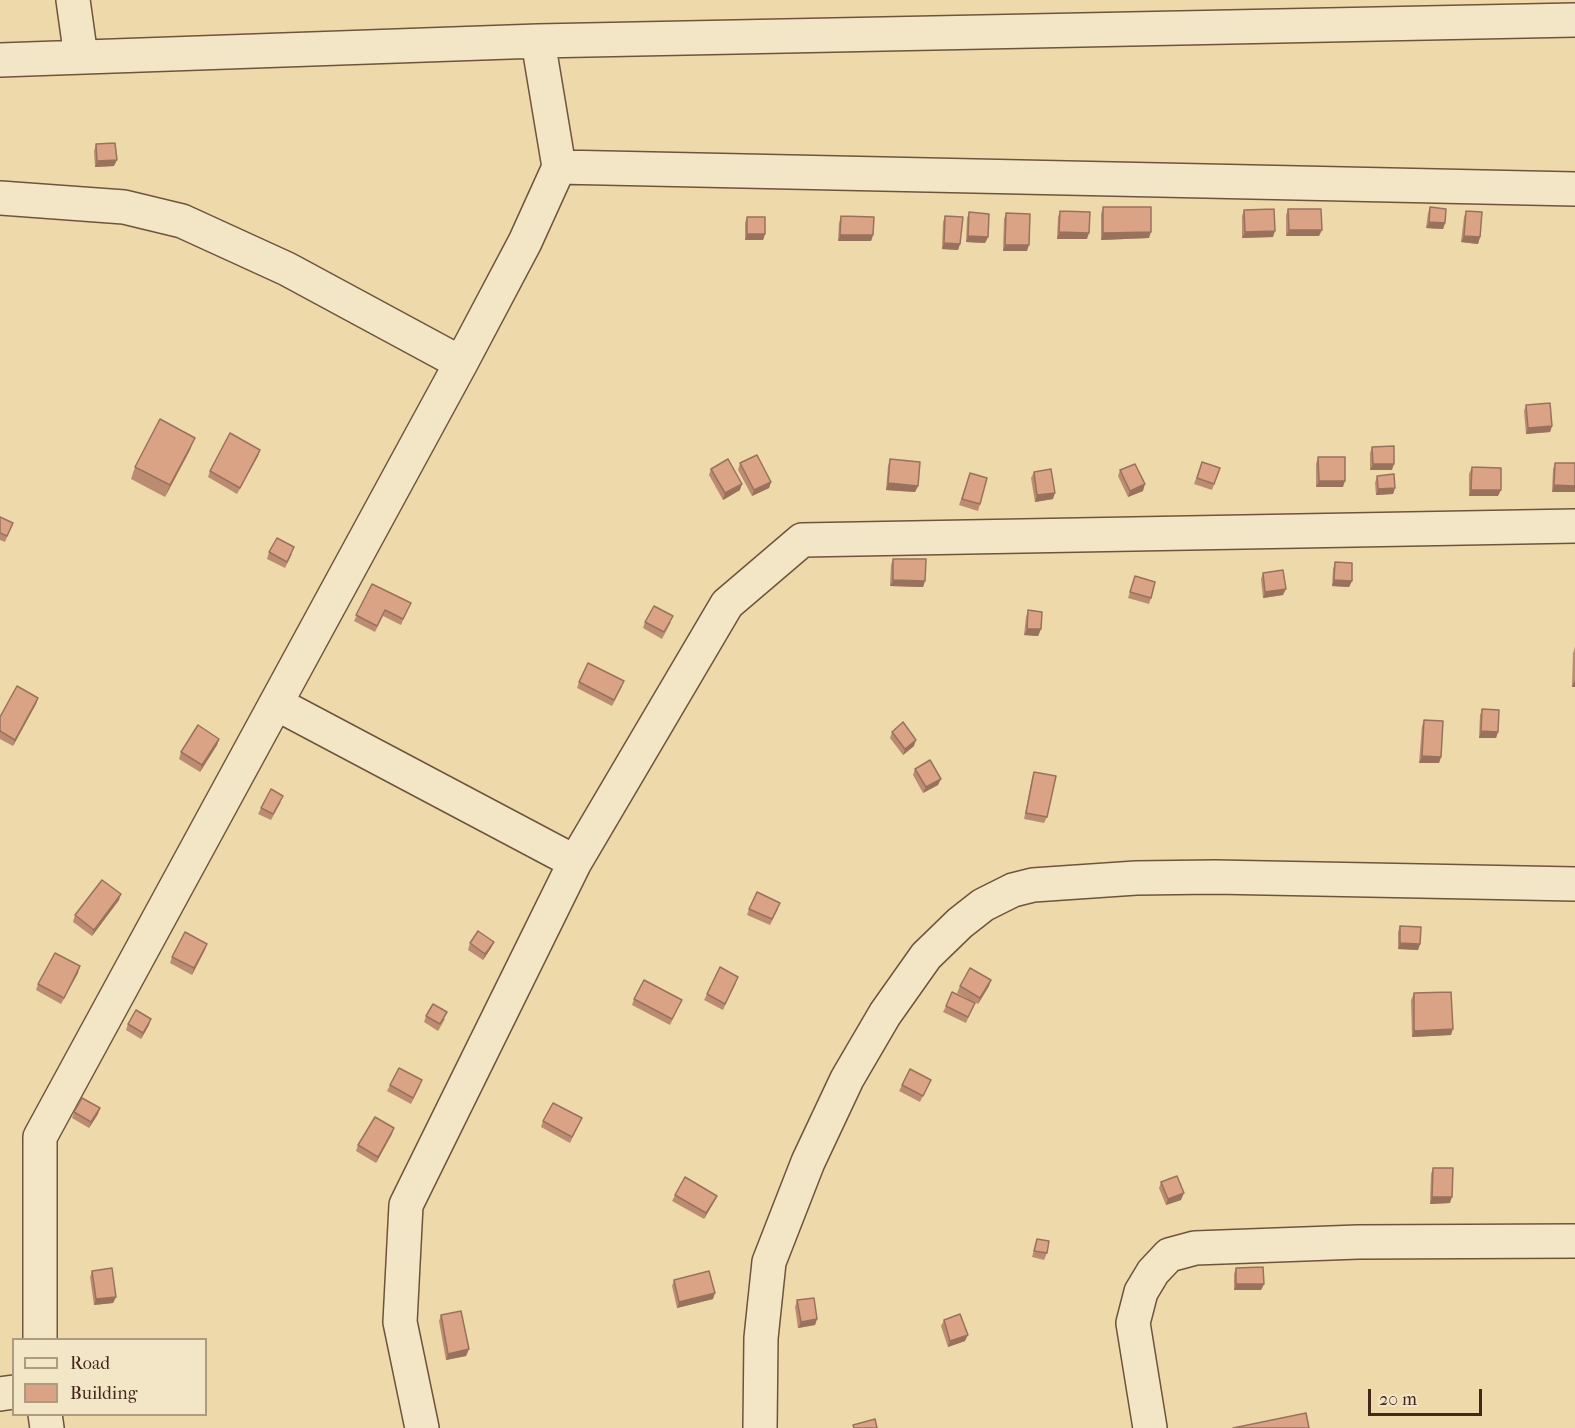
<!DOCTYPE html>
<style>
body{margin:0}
#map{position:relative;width:1575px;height:1428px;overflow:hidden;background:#edd9a9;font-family:"IM FELL French Canon",serif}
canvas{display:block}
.legend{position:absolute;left:12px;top:1338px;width:195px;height:78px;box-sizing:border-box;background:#f3e6c7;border:2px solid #ad9a81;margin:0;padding:8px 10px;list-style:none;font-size:18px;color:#442719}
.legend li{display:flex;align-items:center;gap:12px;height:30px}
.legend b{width:30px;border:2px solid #ad9a81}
.scale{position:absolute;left:1368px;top:1389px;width:114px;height:27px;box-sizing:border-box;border:3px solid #442719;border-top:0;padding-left:8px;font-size:18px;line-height:21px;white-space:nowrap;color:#442719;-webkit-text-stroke:4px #f3e6c7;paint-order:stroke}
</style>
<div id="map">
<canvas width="1575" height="1428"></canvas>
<ul class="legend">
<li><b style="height:8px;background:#f3e6c7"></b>Road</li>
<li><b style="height:16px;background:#daa385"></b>Building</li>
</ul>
<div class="scale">20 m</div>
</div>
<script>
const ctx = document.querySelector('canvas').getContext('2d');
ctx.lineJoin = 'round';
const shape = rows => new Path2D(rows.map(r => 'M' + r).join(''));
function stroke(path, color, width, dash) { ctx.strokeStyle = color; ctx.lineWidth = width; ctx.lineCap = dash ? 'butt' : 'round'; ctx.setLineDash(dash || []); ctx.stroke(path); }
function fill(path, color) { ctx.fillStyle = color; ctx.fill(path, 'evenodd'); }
const street = shape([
 [73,0,81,57],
 [0,60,538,41,1575,20],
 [559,167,1575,189],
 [0,198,124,207,182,221,287,269,461,363],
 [277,704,575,862],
 [40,1340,40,1137,461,363,525,242,559,167,538,41],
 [0,1394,14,1392],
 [45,1414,47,1428],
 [422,1428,400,1322,406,1205,575,862,727,604,802,540,1575,526],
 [760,1428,761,1338,769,1262,808,1162,847,1079,885,1014,926,956,960,923,983,905,1013,890,1033,885,1136,878,1215,877,1575,884],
 [1150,1428,1133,1323,1141,1292,1153,1272,1169,1255,1195,1248,1358,1242,1575,1241]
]);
const wall = shape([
 [96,144,114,166,95,167,94,151],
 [1103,207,1149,238,1101,240,1101,214],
 [1430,207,1445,223,1443,229,1426,228,1428,213],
 [1288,209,1319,236,1286,236,1286,215],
 [1244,210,1273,237,1242,238,1242,216],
 [1060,211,1087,239,1057,239,1058,217],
 [1466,211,1480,237,1478,244,1461,242,1464,217],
 [969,212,988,237,985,243,966,242,967,218],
 [1006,213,1027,251,1003,251,1004,219],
 [841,216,873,235,871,241,838,241,839,223],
 [945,216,960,244,958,250,942,249,943,222],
 [747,217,765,234,763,240,745,240,745,223],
 [1526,405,1552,426,1550,432,1526,434,1524,411],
 [1372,447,1392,470,1370,470,1370,453],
 [190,450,165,497,131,479,135,467],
 [260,450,258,456,237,494,208,477,210,471],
 [1318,457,1343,487,1316,487,1316,464],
 [890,459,918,486,915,492,886,490,888,466],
 [1202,462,1220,468,1212,490,1194,484],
 [740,463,771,482,769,488,752,496,738,470],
 [1555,463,1575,463,1552,492,1553,469],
 [1472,467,1498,496,1469,496,1469,474],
 [711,469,740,490,723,500,709,475],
 [1120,470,1143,491,1128,497,1118,476],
 [1034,472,1053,499,1035,502,1031,478],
 [970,473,980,504,978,511,959,505],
 [1377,476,1395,488,1393,494,1376,495,1375,483],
 [0,517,13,523,5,542,0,540],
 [269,552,292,554,285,568,267,559],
 [893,559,925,581,923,587,890,586,891,565],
 [1335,562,1352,581,1349,587,1332,586,1333,569],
 [1263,573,1283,595,1263,598,1261,579],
 [1135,576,1151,598,1149,604,1128,598],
 [372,584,408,609,401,625,383,616,375,632,354,621],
 [1028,610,1041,629,1038,636,1024,635,1026,617],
 [645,622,671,622,662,639,643,628],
 [1575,647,1575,687,1572,687,1573,653],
 [579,682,622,687,612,706,577,688],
 [38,698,36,704,13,746,0,739,0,717],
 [1482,709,1498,732,1496,738,1479,738,1480,715],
 [1424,720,1441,757,1439,763,1419,763,1422,726],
 [892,732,914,746,903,755,890,738],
 [219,739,217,745,200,772,179,759,181,752],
 [915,769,938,785,923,793,913,775],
 [1034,772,1047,817,1044,823,1024,819,1032,778],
 [281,802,271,820,258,814,261,808],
 [119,900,92,936,73,922,75,915],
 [749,909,778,909,770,925,747,915],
 [1400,926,1420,944,1418,950,1398,949,1398,932],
 [494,942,491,948,483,960,468,950,470,943],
 [207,944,192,975,170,963,172,957],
 [78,973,61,1004,36,990,38,984],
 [736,983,723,1010,704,1000,707,994],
 [960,986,989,986,978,1004,957,993],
 [1414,993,1451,1035,1412,1037,1411,1000],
 [634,999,682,1000,670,1025,632,1005],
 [975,1003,966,1023,943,1012,946,1006],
 [426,1016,445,1019,438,1031,424,1022],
 [128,1024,149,1025,141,1039,126,1030],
 [931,1080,920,1102,899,1091,902,1085],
 [390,1085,420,1086,411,1104,387,1091],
 [74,1112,98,1114,89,1128,72,1118],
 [582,1118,570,1143,541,1127,543,1121],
 [392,1134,376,1163,356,1151,358,1145],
 [1433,1168,1450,1203,1430,1204,1431,1174],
 [1161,1182,1181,1200,1166,1205,1159,1188],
 [675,1195,717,1196,714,1202,704,1219,672,1201],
 [1037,1239,1047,1253,1044,1260,1032,1257],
 [1236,1268,1264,1284,1261,1290,1234,1290,1234,1274],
 [92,1271,116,1297,113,1303,94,1305,90,1277],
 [674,1280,713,1299,677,1308,672,1286],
 [797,1300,817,1319,815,1325,798,1328,795,1307],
 [441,1315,469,1349,466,1356,446,1360,439,1321],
 [944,1320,965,1341,948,1347,941,1326]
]);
const shadedWall = shape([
 [117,160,114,166,95,167,97,161],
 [1429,222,1445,223,1443,229,1426,228],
 [1289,230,1322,230,1319,236,1286,236],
 [1275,231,1273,237,1242,238,1245,232],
 [1059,232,1089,233,1087,239,1057,239],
 [1151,232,1149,238,1101,240,1103,233],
 [747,234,765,234,763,240,745,240],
 [840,235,873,235,871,241,838,241],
 [968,236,988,237,985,243,966,242],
 [1464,236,1480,237,1478,244,1461,242],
 [944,243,960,244,958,250,942,249],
 [1005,245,1029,245,1027,251,1003,251],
 [1552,426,1550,432,1526,434,1528,428],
 [195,438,190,450,165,497,170,485],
 [260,450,258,456,237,494,240,488],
 [1373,464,1394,464,1392,470,1370,470],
 [1319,481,1345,481,1343,487,1316,487],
 [771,482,769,488,752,496,754,490],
 [888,483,918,486,915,492,886,490],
 [742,484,740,490,723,500,725,493],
 [1145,484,1143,491,1128,497,1130,491],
 [1554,485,1575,486,1575,492,1552,492],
 [1395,488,1393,494,1376,495,1378,489],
 [1471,490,1501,490,1498,496,1469,496],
 [1055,493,1053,499,1035,502,1037,495],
 [893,580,925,581,923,587,890,586],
 [1334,580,1352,581,1349,587,1332,586],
 [1286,589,1283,595,1263,598,1265,592],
 [1027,629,1041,629,1038,636,1024,635],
 [1574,681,1575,681,1575,687,1572,687],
 [38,698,36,704,13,746,15,740],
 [1481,731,1498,732,1496,738,1479,738],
 [219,739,217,745,200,772,202,765],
 [916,740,914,746,903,755,905,749],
 [1422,756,1441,757,1439,763,1419,763],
 [941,779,938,785,923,793,926,787],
 [121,894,119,900,92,936,94,930],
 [494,942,491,948,483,960,485,954],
 [1400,943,1420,944,1418,950,1398,949],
 [207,944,205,950,192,975,194,968],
 [80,966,78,973,61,1004],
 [991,980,989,986,978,1004,980,998],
 [151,1019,149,1025,141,1039,143,1033],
 [1453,1029,1451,1035,1412,1037,1414,1031],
 [100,1108,98,1114,89,1128,91,1122],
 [394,1128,392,1134,376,1163,378,1157],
 [1184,1193,1181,1200,1166,1205,1168,1199],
 [717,1196,714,1202,704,1219,706,1213],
 [1432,1197,1452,1197,1450,1203,1430,1204],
 [1236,1284,1264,1284,1261,1290,1234,1290],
 [715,1293,713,1299,677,1308,679,1302],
 [116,1297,113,1303,94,1305,96,1299],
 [817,1319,815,1325,798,1328,801,1322],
 [968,1335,965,1341,948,1347,950,1341],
 [469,1349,466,1356,446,1360,448,1354]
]);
const building = shape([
 [115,143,117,160,97,161,96,144,115,143],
 [1103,207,1151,207,1151,232,1103,233,1103,207],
 [1430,207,1446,209,1445,223,1429,222,1430,207],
 [1274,209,1275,231,1245,232,1244,210,1274,209],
 [1288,209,1321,209,1322,230,1289,230,1288,209],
 [1060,211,1090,212,1089,233,1059,232,1060,211],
 [1466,211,1482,212,1480,237,1464,236,1466,211],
 [969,212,989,214,988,237,968,236,969,212],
 [1006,213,1030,214,1029,245,1005,245,1006,213],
 [841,216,874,217,873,235,840,235,841,216],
 [945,216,963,217,960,244,944,243,945,216],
 [747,217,765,217,765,234,747,234,747,217],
 [1550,403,1552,426,1528,428,1526,405,1550,403],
 [160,419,195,438,170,485,135,467,160,419],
 [230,433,260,450,240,488,210,471,230,433],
 [1394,446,1394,464,1373,464,1372,447,1394,446],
 [757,455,771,482,754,490,740,463,757,455],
 [1318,457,1345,457,1345,481,1319,481,1318,457],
 [728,459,742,484,725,493,711,469,728,459],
 [890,459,920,462,918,486,888,483,890,459],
 [1202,462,1220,468,1214,484,1197,478,1202,462],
 [1555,463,1575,463,1575,486,1554,485,1555,463],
 [1135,464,1145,484,1130,491,1120,470,1135,464],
 [1472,467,1501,468,1501,490,1471,490,1472,467],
 [1051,469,1055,493,1037,495,1034,472,1051,469],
 [970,473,987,478,980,504,962,499,970,473],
 [1394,474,1395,488,1378,489,1377,476,1394,474],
 [0,517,13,523,7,536,0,533,0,517],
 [277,538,294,547,287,562,269,552,277,538],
 [893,559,926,559,925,581,893,580,893,559],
 [1335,562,1352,563,1352,581,1334,580,1335,562],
 [1283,570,1286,589,1265,592,1263,573,1283,570],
 [1135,576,1155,582,1151,598,1130,592,1135,576],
 [372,584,411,603,403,619,385,610,377,626,356,615,372,584],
 [654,606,673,616,664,632,645,622,654,606],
 [1028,610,1042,612,1041,629,1027,629,1028,610],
 [588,663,624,681,614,700,579,682,588,663],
 [17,686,38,698,15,740,0,731,0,717,17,686],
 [1482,709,1499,710,1498,732,1481,731,1482,709],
 [1424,720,1443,721,1441,757,1422,756,1424,720],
 [903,722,916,740,905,749,892,732,903,722],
 [198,725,219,739,202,765,181,752,198,725],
 [930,760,941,779,926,787,915,769,930,760],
 [1034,772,1056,776,1047,817,1026,813,1034,772],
 [271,789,283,796,273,814,261,808,271,789],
 [102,880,121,894,94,930,75,915,102,880],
 [757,892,780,903,772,919,749,909,757,892],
 [1400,926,1421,927,1420,944,1400,943,1400,926],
 [478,931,494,942,485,954,470,943,478,931],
 [185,932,207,944,194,968,172,957,185,932],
 [55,953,80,966,64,998,38,984,55,953],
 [720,967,738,977,725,1004,707,994,720,967],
 [970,968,991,980,980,998,960,986,970,968],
 [644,980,682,1000,672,1019,634,999,644,980],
 [952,992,975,1003,968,1017,946,1006,952,992],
 [1451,992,1453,1029,1414,1031,1414,993,1451,992],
 [433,1004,447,1012,440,1024,426,1016,433,1004],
 [136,1010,151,1019,143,1033,128,1024,136,1010],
 [399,1068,422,1080,413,1098,390,1085,399,1068],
 [910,1069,931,1080,923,1096,902,1085,910,1069],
 [82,1098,100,1108,91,1122,74,1112,82,1098],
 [553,1103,582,1118,572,1137,543,1121,553,1103],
 [375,1117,394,1128,378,1157,358,1145,375,1117],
 [1433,1168,1453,1168,1452,1197,1432,1197,1433,1168],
 [1177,1176,1184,1193,1168,1199,1161,1182,1177,1176],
 [685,1177,717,1196,706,1213,675,1195,685,1177],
 [1037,1239,1049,1241,1047,1253,1034,1251,1037,1239],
 [1263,1267,1264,1284,1236,1284,1236,1268,1263,1267],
 [112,1268,116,1297,96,1299,92,1271,112,1268],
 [709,1271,715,1293,679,1302,674,1280,709,1271],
 [814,1298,817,1319,801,1322,797,1300,814,1298],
 [461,1311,469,1349,448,1354,441,1315,461,1311],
 [960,1314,968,1335,950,1341,944,1320,960,1314],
 [1306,1413,1309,1428,1233,1428,1306,1413],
 [875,1419,877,1428,854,1428,853,1425,875,1419]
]);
stroke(street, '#6e543d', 36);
stroke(street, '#f3e6c7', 33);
fill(wall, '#bb8c72');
fill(shadedWall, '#99725d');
fill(building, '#daa385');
stroke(building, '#99725d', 1.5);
</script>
